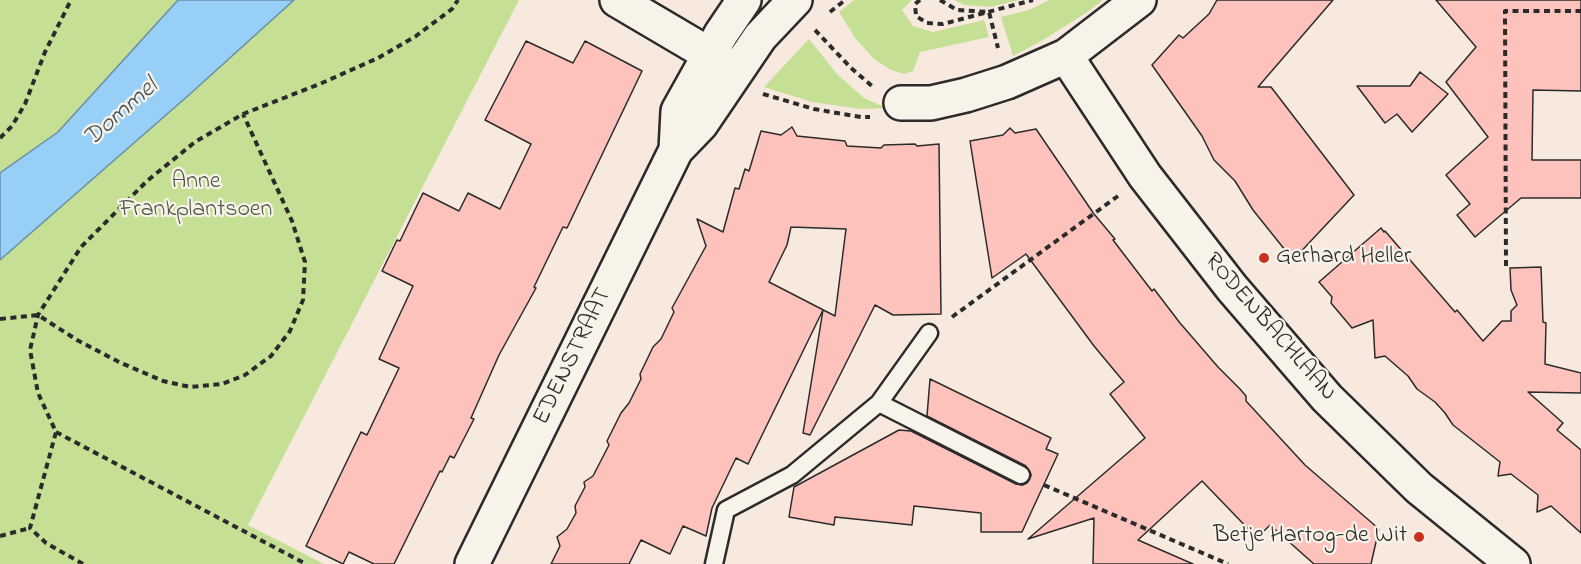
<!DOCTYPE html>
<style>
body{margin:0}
canvas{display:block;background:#f8e9df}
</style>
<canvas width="1581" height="564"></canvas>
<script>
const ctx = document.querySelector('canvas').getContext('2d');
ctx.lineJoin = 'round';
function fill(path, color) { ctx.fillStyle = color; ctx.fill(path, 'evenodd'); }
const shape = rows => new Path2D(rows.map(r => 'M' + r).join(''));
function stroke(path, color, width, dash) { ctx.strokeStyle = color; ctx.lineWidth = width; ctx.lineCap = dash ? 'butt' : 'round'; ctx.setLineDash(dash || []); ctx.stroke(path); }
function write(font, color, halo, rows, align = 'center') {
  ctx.font = font + ' "Indie Flower",sans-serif'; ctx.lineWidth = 4.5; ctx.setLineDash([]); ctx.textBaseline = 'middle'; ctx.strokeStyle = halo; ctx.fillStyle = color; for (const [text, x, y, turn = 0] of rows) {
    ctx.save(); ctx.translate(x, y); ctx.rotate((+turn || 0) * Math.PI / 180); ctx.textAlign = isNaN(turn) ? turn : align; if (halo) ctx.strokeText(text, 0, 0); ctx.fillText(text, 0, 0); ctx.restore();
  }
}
const green = shape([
 [0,0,519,0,248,525,324,564,0,564],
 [854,0,912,0,902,10,913,26,933,32,984,20,989,37,920,52,913,71,904,74,891,70,874,59,855,38,839,12],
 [954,0,1019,0,991,7,964,5],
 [1049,0,1103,0,1089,11,1043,40,1013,56,1001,17,1029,10],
 [809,39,837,74,864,98,886,108,861,109,812,102,764,87]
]);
const water = shape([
 [178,0,294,0,190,94,0,260,0,173,58,132,178,0]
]);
const building = shape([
 [1217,0,1333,0,1258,87,1271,87,1354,195,1293,260,1253,210,1235,181,1214,160,1202,136,1152,65,1179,35,1183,38,1209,14,1217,0],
 [1436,0,1581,0,1581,91,1533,90,1532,160,1581,160,1581,198,1521,198,1475,237,1457,215,1470,204,1446,175,1488,137,1446,82,1476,47,1436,0],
 [526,41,573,63,585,41,642,71,567,228,563,227,534,287,536,288,499,355,471,418,474,419,454,458,450,456,442,472,440,471,394,564,374,564,349,552,343,564,306,546,361,432,367,435,399,368,379,359,413,286,382,271,397,240,400,241,423,193,459,211,468,193,500,209,531,144,485,120,526,41],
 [1420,72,1448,94,1412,132,1397,114,1385,123,1357,86,1410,86,1420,72],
 [792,127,797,136,845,141,847,146,881,148,884,145,915,144,917,146,939,144,941,314,893,315,875,305,810,435,803,433,823,310,748,464,736,458,712,508,706,536,683,526,670,554,641,540,629,564,551,564,560,546,557,537,567,529,576,513,575,506,585,487,584,482,593,476,609,445,607,441,621,413,629,403,641,379,640,374,653,347,661,339,674,312,672,308,706,246,697,219,723,232,735,188,739,189,745,169,749,171,761,131,781,135,792,127],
 [791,227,846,229,835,316,769,282,787,245,791,227],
 [1010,128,1015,133,1036,129,1094,214,1115,239,1113,240,1152,291,1154,289,1180,323,1218,367,1240,389,1246,396,1246,401,1305,465,1379,529,1371,564,1314,564,1270,525,1257,538,1202,481,1138,540,1193,564,1093,564,1094,518,1028,539,1145,438,1110,394,1124,382,1094,346,1026,254,992,278,970,141,1003,135,1010,128],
 [1381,228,1384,232,1385,231,1455,312,1457,310,1483,341,1502,321,1511,321,1511,311,1517,305,1511,290,1510,268,1541,267,1543,322,1546,323,1545,364,1581,373,1581,393,1528,392,1563,423,1557,430,1581,450,1581,533,1551,506,1537,512,1538,495,1511,474,1498,476,1500,462,1453,425,1445,413,1435,402,1417,389,1408,376,1385,356,1375,358,1373,320,1352,328,1331,303,1332,297,1319,282,1381,228],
 [930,379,1051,438,1046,449,1058,454,1022,532,981,532,981,513,914,506,912,525,835,517,834,525,789,517,794,487,899,430,911,431,1016,484,1022,485,1027,483,1031,475,1026,466,927,416,930,379]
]);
const path = shape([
 [920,0,915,4,916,16,927,23,943,24,1033,0],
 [940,0,957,10,989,12,998,48],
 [830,12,845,0],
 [815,30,851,68,872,86],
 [763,94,814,109,861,117,870,117],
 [0,138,12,126,25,104,45,52,71,0],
 [1506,266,1505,11,1581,11],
 [952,317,1118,196],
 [0,319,38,315,77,340,119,362,163,381,190,387,222,384,245,375,271,356,290,331,303,300,305,262,292,221,243,114],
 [56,432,306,564],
 [1044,485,1228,564],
 [0,536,30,528],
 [83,564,46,543,30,528,56,432,38,393,30,350,38,315,81,247,147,181,195,142,243,114,322,83,378,58,416,36,452,9,458,0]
]);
const service = shape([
 [879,403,1021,475],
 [714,564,726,510,792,475,879,403,929,333]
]);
const minor = shape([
 [617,0,734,69],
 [1066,56,1145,176,1232,288,1327,398,1419,488,1513,564],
 [901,103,931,103,966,95,1007,82,1066,56,1139,0]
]);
const secondary = shape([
 [676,150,678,111,721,34,744,0],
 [472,564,676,150,701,124,760,37,795,0]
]);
const markers = [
 [1264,258,6,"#c8321e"],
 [1419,537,6,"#c8321e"]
];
const parkNames = [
 ["Anne",196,183],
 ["Frankplantsoen",196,211]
];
const poiNames = [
 ["Gerhard Heller",1276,258],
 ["Betje Hartog-de Wit",1407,537,"right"]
];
const streetNames = [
 ["RODENBACHLAAN",1269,328,49],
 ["EDENSTRAAT",574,357,-64]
];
const waterNames = [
 ["Dommel",122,114,-41]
];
fill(green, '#c5df95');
fill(water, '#97cff6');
stroke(water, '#6c8da5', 1.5);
fill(building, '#fec2bc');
stroke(building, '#2b2b2b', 1.5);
stroke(service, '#2b2b2b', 21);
stroke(minor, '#2b2b2b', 38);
stroke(secondary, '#2b2b2b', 38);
stroke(path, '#2b2b2b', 4, [6, 4.5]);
stroke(service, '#f7f3e8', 16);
stroke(minor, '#f7f3e8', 33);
stroke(secondary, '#f7f3e8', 33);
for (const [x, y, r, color] of markers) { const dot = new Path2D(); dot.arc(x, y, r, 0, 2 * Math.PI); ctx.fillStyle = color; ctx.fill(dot); stroke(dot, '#f7f3e8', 2); }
write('24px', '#525846', '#f7f3e8', parkNames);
write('24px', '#2b2b2b', '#f7f3e8', poiNames, 'left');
write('24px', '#2b2b2b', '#f7f3e8', streetNames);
write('italic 26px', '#46545e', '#f7f3e8', waterNames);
</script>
